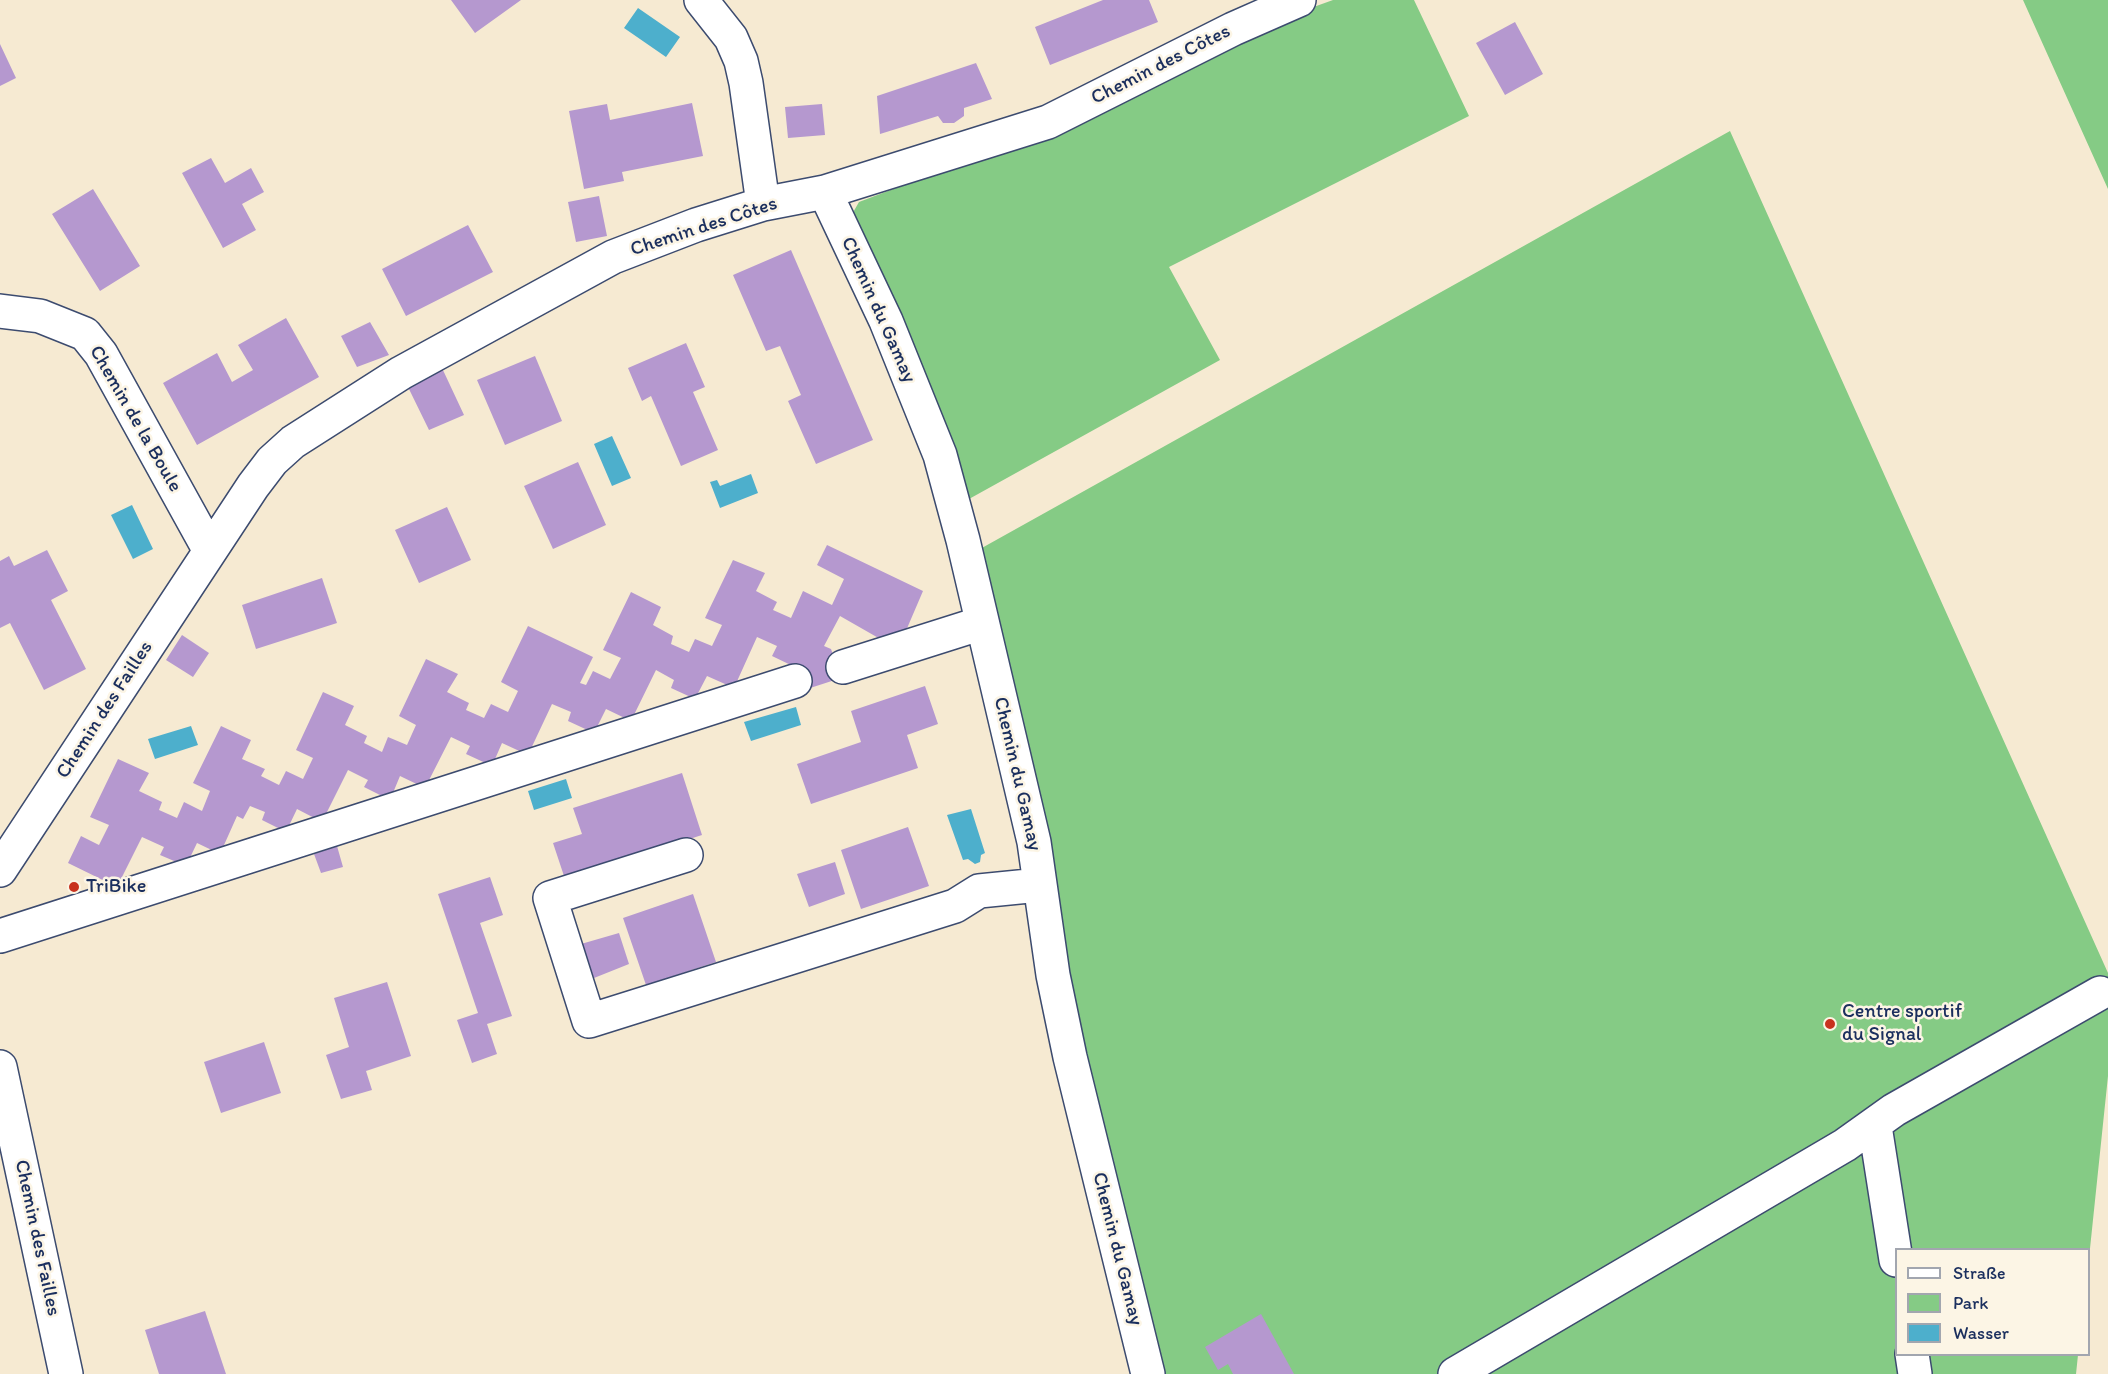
<!DOCTYPE html>
<meta charset="utf-8">
<style>
body{margin:0}
#map{position:relative;width:2108px;height:1374px;overflow:hidden;background:#f6ead2;font-family:Itim,sans-serif}
canvas{display:block}
.legend{position:absolute;left:1895px;top:1248px;width:195px;height:108px;box-sizing:border-box;background:#fcf5e5;border:2px solid #a2a6af;margin:0;padding:8px 10px;list-style:none;font-size:18px;color:#1b2f5e}
.legend li{display:flex;align-items:center;gap:12px;height:30px}
.legend b{width:30px;border:2px solid #a2a6af}
</style>
<div id="map">
<canvas width="2108" height="1374"></canvas>
<ul class="legend">
<li><b style="height:8px;background:#fff"></b>Straße</li>
<li><b style="height:16px;background:#85cb85"></b>Park</li>
<li><b style="height:16px;background:#4dafcc"></b>Wasser</li>
</ul>
</div>
<script>
const ctx = document.querySelector('canvas').getContext('2d');
ctx.lineJoin = 'round';
function fill(path, color) { ctx.fillStyle = color; ctx.fill(path, 'evenodd'); }
const shape = rows => new Path2D(rows.map(r => 'M' + r).join(''));
function stroke(path, color, width, dash) { ctx.strokeStyle = color; ctx.lineWidth = width; ctx.lineCap = dash ? 'butt' : 'round'; ctx.setLineDash(dash || []); ctx.stroke(path); }
function write(font, color, halo, rows, align = 'center') {
  ctx.font = font + ' Itim,sans-serif'; ctx.lineWidth = 5; ctx.setLineDash([]); ctx.textBaseline = 'middle'; ctx.strokeStyle = halo; ctx.fillStyle = color; for (const [text, x, y, turn = 0] of rows) {
    ctx.save(); ctx.translate(x, y); ctx.rotate((+turn || 0) * Math.PI / 180); ctx.textAlign = isNaN(turn) ? turn : align; if (halo) ctx.strokeText(text, 0, 0); ctx.fillText(text, 0, 0); ctx.restore();
  }
}
const green = shape([
 [1333,0,1414,0,1469,116,1169,267,1220,360,969,499,851,216,859,202,1049,130,1236,35],
 [2023,0,2108,0,2108,189],
 [1730,131,2108,973,2108,1076,2089,1258,2088,1250,1896,1250,1896,1354,2078,1355,2076,1374,1161,1374,1122,1271,980,549]
]);
const water = shape([
 [638,8,680,37,666,57,624,28],
 [612,436,631,478,612,486,594,444],
 [751,474,758,493,720,508,710,482,717,480,720,486],
 [132,505,153,549,133,559,111,515],
 [796,707,801,725,751,741,744,722],
 [191,726,198,745,155,759,148,739],
 [566,779,572,798,534,810,528,791],
 [971,809,985,853,981,855,980,862,975,864,968,859,963,860,947,815]
]);
const building = shape([
 [451,0,521,0,475,33],
 [1103,0,1149,0,1158,22,1050,65,1035,27],
 [1515,22,1543,74,1505,95,1476,43],
 [0,44,16,78,0,86],
 [976,63,992,99,964,108,964,116,954,123,943,123,938,116,880,134,877,96],
 [692,103,703,156,622,172,624,181,584,189,569,111,607,104,610,120],
 [822,104,825,135,788,138,785,107],
 [211,158,225,183,251,168,264,192,242,204,256,230,223,248,182,173],
 [93,189,140,266,100,291,52,214],
 [599,196,607,236,576,242,568,202],
 [468,225,493,272,406,316,382,269],
 [791,250,873,440,816,464,788,401,801,395,780,346,766,351,733,275],
 [286,318,319,377,197,445,163,383,217,353,232,382,253,370,238,345],
 [370,322,389,355,357,367,341,336],
 [686,343,705,387,693,392,718,450,681,466,651,396,642,401,628,368],
 [535,356,562,421,505,445,477,380],
 [442,368,464,415,429,430,408,387],
 [578,462,606,525,553,549,524,486],
 [447,507,471,560,419,583,395,530],
 [827,545,923,591,905,633,882,640,840,616,824,646,831,649,841,678,804,690,797,668,772,656,777,646,757,637,734,688,707,676,695,699,671,688,674,680,656,670,631,721,606,709,594,733,568,721,571,712,552,704,528,755,502,743,492,766,466,754,470,746,451,737,425,788,400,776,390,800,364,787,368,780,348,770,322,822,297,809,286,832,262,820,265,812,250,806,243,819,237,816,220,854,197,843,186,866,160,855,164,847,142,837,117,887,68,863,81,836,99,845,109,825,90,817,118,759,149,773,139,791,162,802,159,810,177,818,184,802,202,811,210,791,193,783,221,726,251,740,242,759,265,769,261,776,279,785,286,771,303,779,313,758,296,750,323,692,354,706,345,725,367,736,364,743,382,752,388,737,407,745,416,725,399,716,426,659,458,674,447,692,469,703,466,710,484,718,491,704,508,712,518,691,501,682,528,626,593,657,580,683,586,685,593,671,610,679,621,658,603,650,631,592,661,607,653,625,673,636,671,644,689,652,695,639,712,646,722,625,705,618,733,560,765,573,756,591,777,602,773,610,791,618,803,591,832,605,844,579,817,565],
 [47,550,68,591,51,600,86,669,44,690,10,623,0,628,0,561,9,556,14,566],
 [322,578,337,623,256,649,242,605],
 [182,635,209,653,193,677,166,660],
 [925,686,938,724,907,735,918,768,811,804,797,764,861,742,851,711],
 [682,773,702,835,565,879,553,843,582,834,573,808],
 [908,827,929,886,861,909,841,850],
 [337,846,343,867,321,873,314,854],
 [835,862,845,894,809,907,797,874],
 [490,877,503,915,480,923,512,1016,487,1024,497,1054,472,1063,457,1020,478,1013,438,894],
 [693,894,716,962,646,985,623,918],
 [619,933,629,964,594,978,581,944],
 [387,982,411,1056,366,1071,372,1090,341,1099,326,1055,349,1047,334,998],
 [264,1042,281,1093,221,1113,204,1062],
 [205,1311,226,1374,159,1374,145,1330],
 [1261,1314,1294,1374,1233,1374,1228,1364,1218,1370,1205,1347]
]);
const minor = shape([
 [701,0,731,38,741,61,746,83,763,204],
 [825,192,886,321,940,455,963,540,1034,842,1053,975,1070,1057,1148,1374],
 [0,311,40,316,85,334,101,354,210,551],
 [843,667,982,623],
 [686,855,550,898,589,1021,955,906,979,891,1039,885],
 [0,870,253,486,272,461,293,442,401,373,613,257,696,225,763,204,825,192,1048,122,1233,29,1299,0],
 [0,936,795,681],
 [0,1067,66,1374],
 [1875,1126,1896,1260],
 [1912,1354,1915,1374],
 [1455,1374,1845,1145,1894,1110,2100,993]
]);
const markers = [
 [74,887,6,"#c8321e"],
 [1830,1024,6,"#c8321e"]
];
const streetNames = [
 ["Chemin des Côtes",1161,65,-27],
 ["Chemin des Côtes",704,227,-18],
 ["Chemin du Gamay",878,310,66],
 ["Chemin de la Boule",135,419,60],
 ["Chemin des Failles",105,710,-57],
 ["Chemin du Gamay",1017,774,77],
 ["Chemin des Failles",37,1238,78],
 ["Chemin du Gamay",1117,1249,76]
];
const poiNames = [
 ["TriBike",86,887],
 ["Centre sportif",1842,1012],
 ["du Signal",1842,1035]
];
fill(green, '#85cb85');
fill(water, '#4dafcc');
fill(building, '#b598cf');
stroke(minor, '#3c4b6f', 36);
stroke(minor, '#fff', 33);
for (const [x, y, r, color] of markers) { const dot = new Path2D(); dot.arc(x, y, r, 0, 2 * Math.PI); ctx.fillStyle = color; ctx.fill(dot); stroke(dot, '#fcf5e5', 2); }
write('20px', '#1b2f5e', '#fcf5e5', streetNames);
write('20px', '#1b2f5e', '#fcf5e5', poiNames, 'left');
</script>
